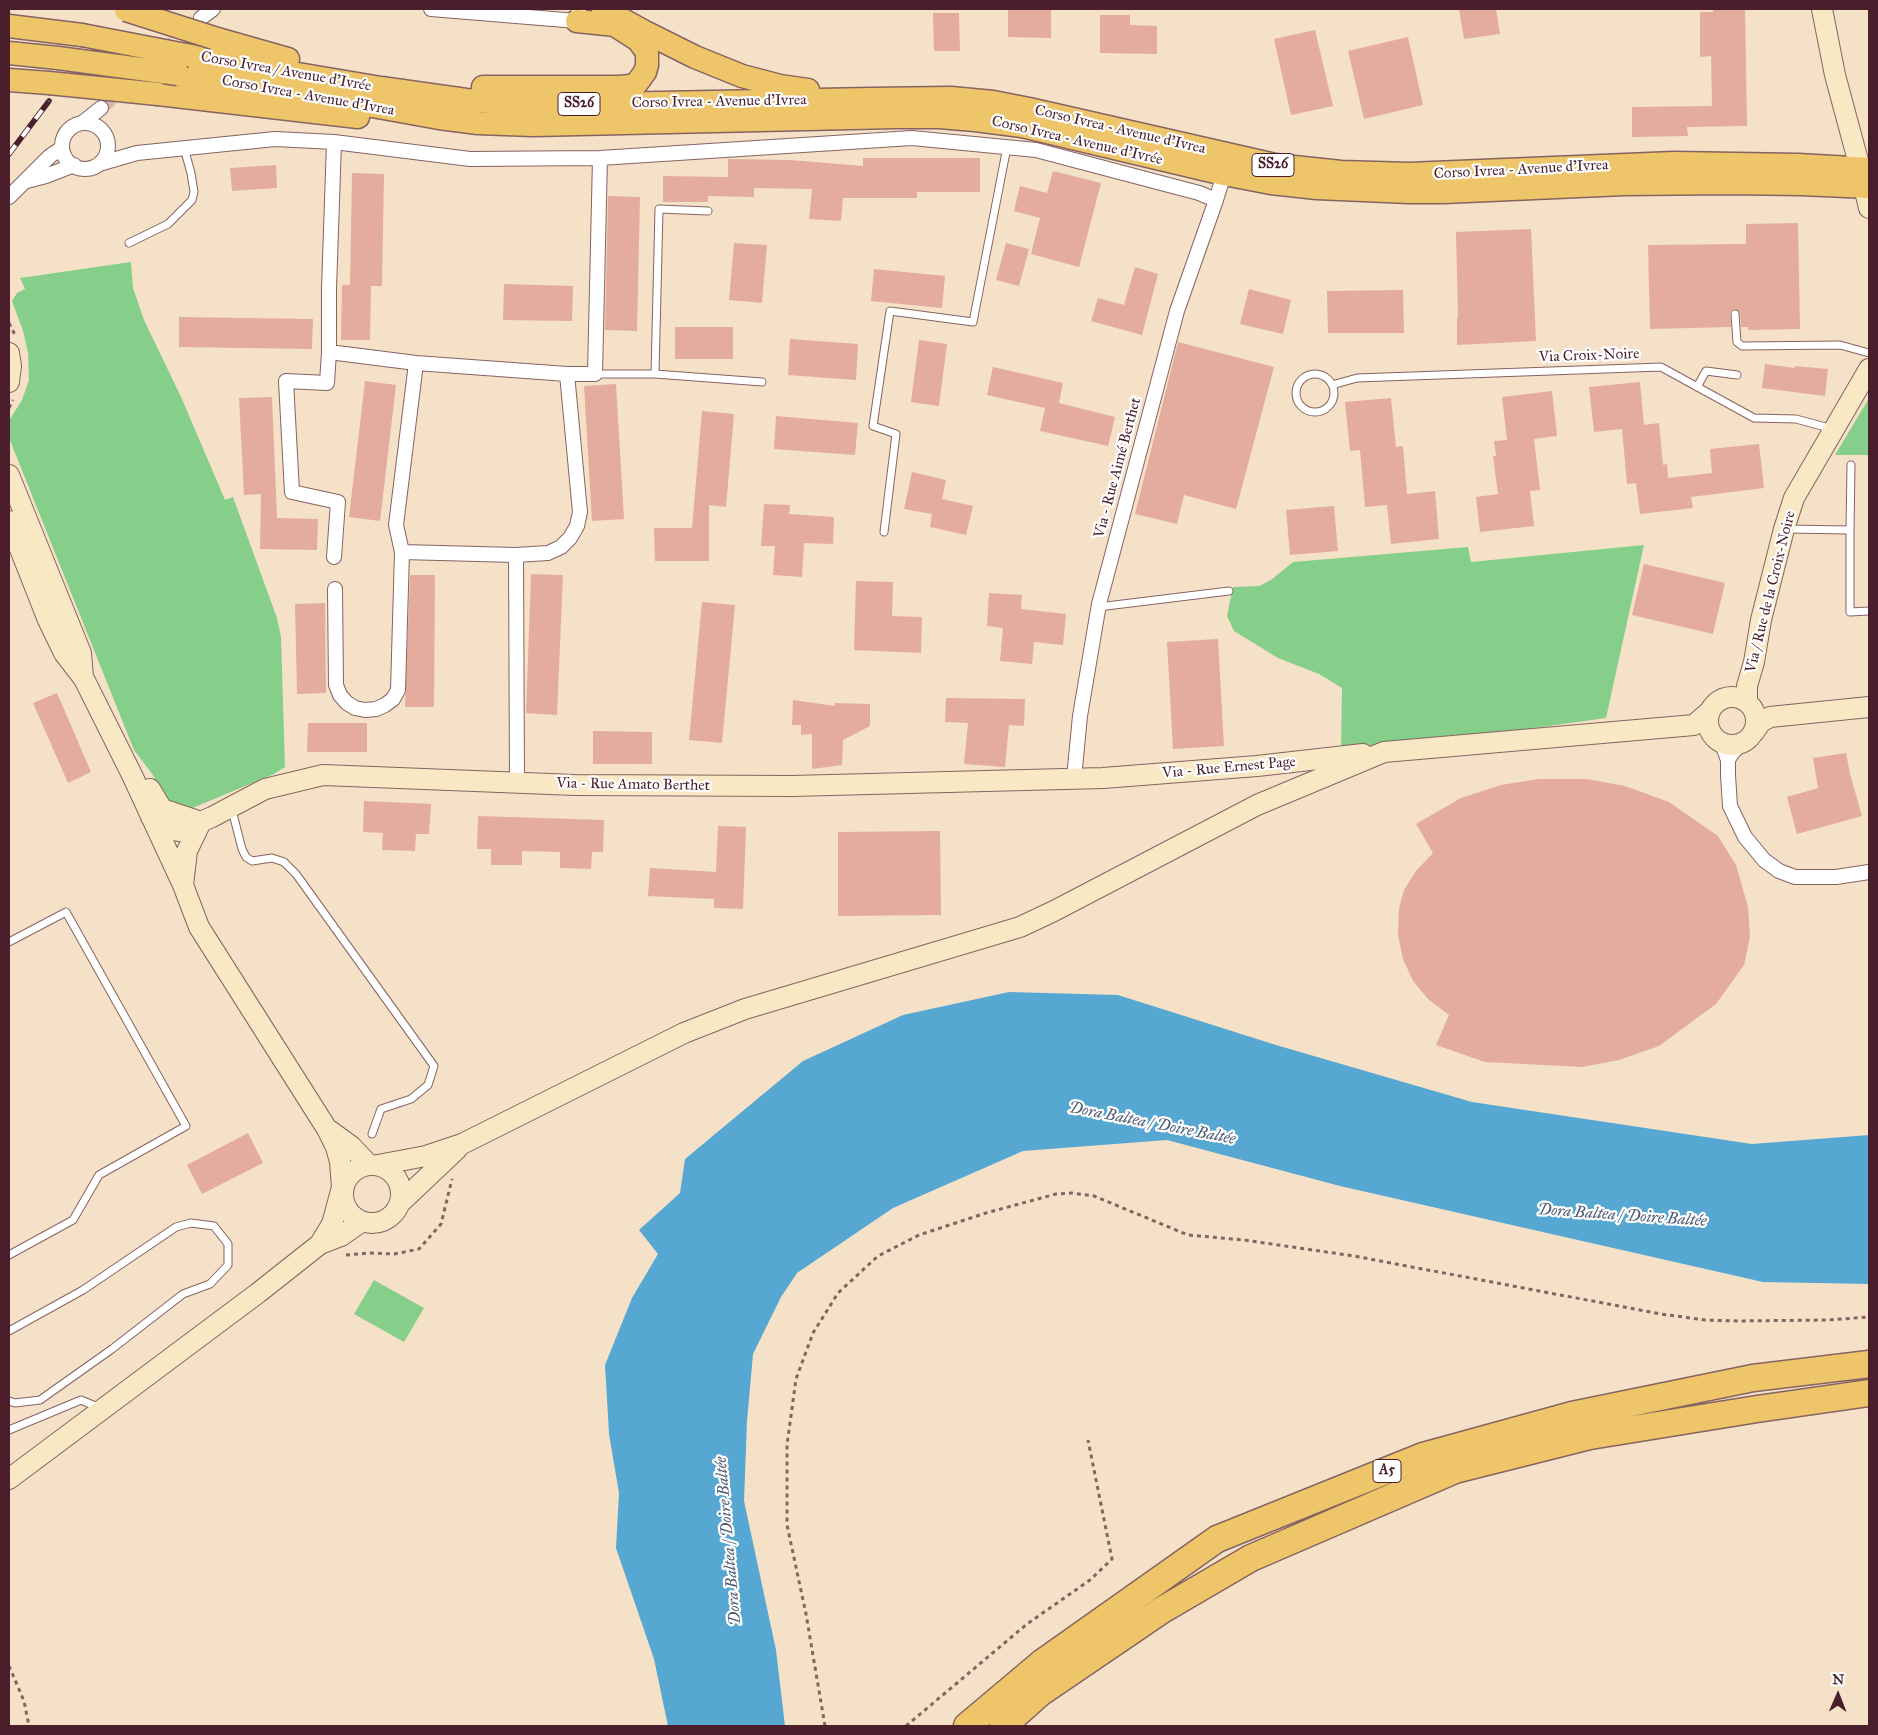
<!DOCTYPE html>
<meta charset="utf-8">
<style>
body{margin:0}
#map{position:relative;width:1878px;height:1735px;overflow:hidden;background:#f5e1c8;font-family:"IM FELL Great Primer",serif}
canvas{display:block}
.frame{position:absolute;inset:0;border:10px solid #4a1f2b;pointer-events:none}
.north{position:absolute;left:1813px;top:1670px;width:50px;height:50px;-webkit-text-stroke:4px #fff;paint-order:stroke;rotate:1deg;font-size:14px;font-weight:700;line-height:20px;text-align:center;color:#4a1f2b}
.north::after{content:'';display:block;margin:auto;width:18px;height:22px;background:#4a1f2b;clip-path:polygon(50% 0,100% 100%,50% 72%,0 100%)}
</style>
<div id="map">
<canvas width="1878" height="1735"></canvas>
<div class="frame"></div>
<div class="north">N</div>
</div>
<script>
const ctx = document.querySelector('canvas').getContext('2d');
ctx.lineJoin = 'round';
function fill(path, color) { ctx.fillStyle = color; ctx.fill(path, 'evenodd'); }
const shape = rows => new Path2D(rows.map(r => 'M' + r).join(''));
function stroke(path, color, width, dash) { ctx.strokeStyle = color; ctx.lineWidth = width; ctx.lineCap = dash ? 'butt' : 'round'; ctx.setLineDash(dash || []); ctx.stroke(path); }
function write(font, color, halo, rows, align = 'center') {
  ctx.font = font + ' "IM FELL Great Primer",serif'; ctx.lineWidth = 4.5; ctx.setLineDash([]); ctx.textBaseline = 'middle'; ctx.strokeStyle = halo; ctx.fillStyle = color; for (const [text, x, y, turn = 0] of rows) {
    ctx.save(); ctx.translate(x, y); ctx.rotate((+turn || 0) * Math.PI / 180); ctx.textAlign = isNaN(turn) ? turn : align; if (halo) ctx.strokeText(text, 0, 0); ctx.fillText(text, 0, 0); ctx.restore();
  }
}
const green = shape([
 [131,262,133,288,144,320,182,399,225,500,233,497,277,618,281,637,285,767,274,774,190,809,168,802,161,793,153,775,134,750,9,438,10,419,22,400,29,380,28,353,23,331,12,301,17,293,25,289,20,278],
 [1869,398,1869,455,1835,455],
 [1644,545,1606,718,1478,736,1341,749,1342,688,1319,674,1278,658,1234,631,1227,616,1233,587,1259,586,1271,580,1293,562,1468,547,1471,562],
 [374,1280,424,1308,404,1342,354,1314]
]);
const water = shape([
 [1009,992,1118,995,1276,1045,1472,1102,1752,1144,1869,1135,1869,1284,1763,1282,1340,1186,1167,1140,1023,1151,893,1208,797,1273,781,1297,753,1354,747,1421,744,1501,776,1650,785,1726,668,1726,654,1659,616,1548,619,1493,609,1434,605,1365,632,1298,658,1254,639,1230,680,1193,685,1159,803,1061,903,1015]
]);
const building = shape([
 [1008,9,1051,9,1051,38,1008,37],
 [1459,9,1496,9,1500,34,1464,39],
 [1713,9,1745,9,1747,126,1687,127,1688,136,1632,137,1632,107,1712,106,1711,56,1700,57,1700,12,1713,12],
 [933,13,959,13,960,51,934,51],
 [1100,15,1130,15,1130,25,1157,26,1157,54,1100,53],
 [1315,30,1333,106,1291,115,1274,39],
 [1408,37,1423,105,1364,119,1348,51],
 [863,158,980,158,980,192,917,192,917,198,843,198,841,221,809,219,812,189,754,188,754,197,708,196,708,202,663,202,663,176,728,177,728,159,790,160,863,166],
 [276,165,277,188,232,191,230,168],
 [1053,171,1101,183,1079,267,1031,254,1040,218,1014,211,1020,186,1047,193],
 [352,173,384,174,382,286,371,286,370,340,341,340,342,285,350,285],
 [608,196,640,197,637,331,605,330],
 [1798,223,1800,329,1748,330,1748,327,1741,327,1740,313,1735,309,1730,312,1731,327,1650,329,1648,245,1746,244,1746,224],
 [1531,229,1536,341,1457,345,1457,317,1458,317,1456,232],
 [734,243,767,245,762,303,729,300],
 [1006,243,1029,249,1019,286,996,280],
 [1135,267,1158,274,1142,335,1091,321,1098,298,1124,305],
 [874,269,945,276,942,308,871,301],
 [504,284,573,286,572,321,503,320],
 [1249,289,1291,300,1283,334,1240,324],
 [1403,290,1404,333,1328,333,1327,291],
 [179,317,313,319,312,349,179,347],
 [675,327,733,327,733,359,675,359],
 [790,339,858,344,856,380,788,375],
 [919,340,947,344,939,406,911,402],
 [1178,342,1274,367,1236,509,1184,495,1177,524,1135,514],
 [1765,364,1795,368,1795,366,1828,369,1825,396,1762,388],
 [993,367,1063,383,1059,403,1115,417,1108,446,1040,431,1045,408,987,395],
 [365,381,396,385,380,521,349,517],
 [1640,382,1644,425,1659,423,1663,465,1667,464,1668,478,1712,473,1710,449,1759,444,1764,488,1691,497,1693,508,1640,514,1636,483,1627,484,1622,429,1594,432,1589,387],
 [616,384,624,519,592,521,584,386],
 [1552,391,1557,436,1534,439,1540,490,1530,491,1534,526,1480,532,1476,497,1498,494,1493,456,1496,456,1494,441,1507,440,1502,397],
 [272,397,277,518,318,519,317,550,260,549,261,494,244,495,239,398],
 [1391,398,1396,447,1403,446,1407,494,1435,491,1439,539,1391,544,1387,505,1365,507,1360,450,1350,451,1345,402],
 [702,411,734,414,726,507,709,505,709,561,655,561,654,528,692,528],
 [776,416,858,423,855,455,774,449],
 [912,472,946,480,942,499,973,506,966,535,930,527,932,514,904,509],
 [764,504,790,505,789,514,834,517,833,544,804,543,802,577,773,575,775,546,761,546],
 [1334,506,1338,551,1290,555,1286,510],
 [1644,564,1725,583,1713,634,1632,615],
 [531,574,563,575,557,715,526,713],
 [410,575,435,575,434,707,405,707],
 [856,581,893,582,892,616,922,617,921,653,854,650],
 [989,593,1022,595,1021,609,1066,614,1063,645,1034,642,1032,664,1000,661,1003,628,987,626],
 [702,602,735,605,722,743,689,740],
 [325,603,326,693,297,694,295,604],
 [1218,639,1224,746,1173,749,1167,642],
 [57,693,91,772,68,783,33,703],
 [946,698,1025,699,1024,726,1009,725,1005,767,964,764,968,723,945,722],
 [793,700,835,706,835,703,870,704,870,726,843,740,842,765,812,769,812,734,801,735,801,725,792,725],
 [308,723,367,723,367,752,307,752],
 [593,731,652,732,652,764,593,764],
 [1846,753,1850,774,1862,816,1797,834,1787,797,1818,788,1813,758],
 [1539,779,1587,779,1625,786,1669,802,1718,836,1736,865,1748,907,1750,937,1744,965,1716,1004,1659,1046,1619,1060,1582,1067,1485,1062,1436,1045,1449,1015,1428,999,1413,981,1403,959,1398,935,1399,908,1404,890,1416,871,1433,853,1416,824,1461,798,1501,785],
 [364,801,431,804,429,834,416,834,415,851,382,850,383,833,363,832],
 [478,816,604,820,603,852,592,852,591,869,560,868,560,852,522,851,522,865,491,865,491,849,477,849],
 [718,826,746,827,743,909,714,908,714,899,648,896,650,868,716,872],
 [940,831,941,915,838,916,838,832],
 [248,1133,263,1163,202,1194,187,1165]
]);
const streetTunnel = shape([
 [101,108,191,27]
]);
const path = shape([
 [9,323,16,337],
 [9,408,13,400],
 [346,1255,370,1253,394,1254,419,1249,441,1224,452,1179],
 [9,1666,24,1701,29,1726],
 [825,1726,806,1614,787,1525,787,1445,796,1379,813,1333,838,1293,878,1256,919,1235,986,1213,1056,1194,1072,1193,1094,1196,1188,1235,1244,1240,1354,1256,1661,1314,1705,1320,1738,1321,1828,1320,1869,1317],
 [906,1726,1027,1624,1090,1580,1112,1559,1088,1440]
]);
const lane = shape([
 [708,211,659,209,655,374,762,382],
 [129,243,168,224,192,200,194,192,191,173,184,148],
 [1735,314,1737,342,1742,346,1840,345,1869,353],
 '1296 393a19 19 0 1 1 38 0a19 19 0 1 1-38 0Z',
 [595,374,655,374],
 [1332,385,1357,378,1661,367,1754,418,1796,419,1833,429],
 [1697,387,1706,371,1737,375],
 [1786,529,1850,530,1850,612,1869,611],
 [1850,530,1851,465],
 [884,532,896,434,873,426,890,311,973,322,1007,147],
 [1098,607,1229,591],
 [232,810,242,849,246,857,252,861,272,858,284,862,296,874,434,1066,428,1085,411,1099,381,1109,372,1134],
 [9,942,66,912,186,1126,99,1175,73,1220,9,1255],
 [9,1331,83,1290,176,1227,191,1223,214,1226,228,1244,228,1265,210,1284,183,1294,112,1349,40,1400,15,1403,9,1401],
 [9,1430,81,1400,100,1408]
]);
const street = shape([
 [431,9,577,21,579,9],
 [201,18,213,9],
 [82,123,101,108],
 '62 146a23 23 0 1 1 46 0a23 23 0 1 1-46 0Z',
 [334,142,329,289,329,352,416,363,567,374,595,374,600,158],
 [99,164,137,153,275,139,334,142,470,159,600,158,912,138,1036,150,1199,193,1216,200],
 [27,181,46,176,74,165],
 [9,197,50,156,62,148],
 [329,352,327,383,286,381,292,492,338,502,334,557],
 [402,552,516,555,548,553,561,547,570,538,577,526,580,512,567,374],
 [516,555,517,783],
 [335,589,336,685,340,695,347,703,355,708,365,710,376,709,385,705,393,699,398,690,402,552,396,525,416,363],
 [1717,739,1724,749,1728,760,1728,775,1730,806,1745,837,1764,860,1779,871,1795,877,1836,877,1869,872],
 [1728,760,1732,753,1742,743],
 [1074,778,1080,716,1099,604,1177,311,1216,200,1224,174]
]);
const secondary = shape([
 [1822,9,1835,75,1860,168],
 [1864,187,1869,208],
 [9,353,11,366,9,382],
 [9,475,81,653,83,677],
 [9,521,48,620,64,653,84,679,132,775,183,885,199,927,327,1129,336,1147,340,1162,342,1187,332,1224,320,1244],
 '1708 721a24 24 0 1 1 48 0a24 24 0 1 1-48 0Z',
 [1747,702,1747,686,1754,662,1761,620,1784,529,1794,498,1869,369],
 [1754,732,1761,722,1770,717,1869,707],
 [150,789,162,809,201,822],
 [151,817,166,829,180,831,212,817,265,789,323,775,575,785,792,786,1103,778,1257,766,1363,754],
 [183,885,187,851,201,822],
 [329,1130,351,1146,369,1165],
 '343 1194a29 29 0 1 1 58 0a29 29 0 1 1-58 0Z',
 [378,1165,426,1156,462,1144,684,1033,745,1009,1020,927,1054,911,1257,805,1384,752,1694,725,1710,711],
 [400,1203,457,1149],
 [9,1479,258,1293,320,1244,341,1236,361,1222]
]);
const primary = shape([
 [603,9,643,31,695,57,742,76,780,86,808,90],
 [577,21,625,26],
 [9,26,82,35],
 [214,38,288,59],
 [9,53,58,58],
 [191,56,381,88,466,100,555,105,871,99,951,98,993,102,1029,109,1275,165,1341,172,1409,174,1674,163,1798,165,1869,169],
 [178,74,300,93,439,118,478,123,533,125,896,117,939,117,975,120,1022,126,1224,174,1271,183,1317,188,1409,192,1444,192,1624,184,1730,183,1801,184,1869,187],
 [9,80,49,83],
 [483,87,619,87,630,86,637,83,645,72,647,65,647,52,638,40,613,24],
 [158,94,358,117]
]);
const highway = shape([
 [967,1726,1043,1662,1217,1539,1423,1456,1572,1415,1753,1378,1869,1364],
 [1003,1726,1040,1693,1162,1610,1251,1558,1455,1470,1590,1436,1757,1409,1869,1393]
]);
const rail = shape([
 [9,154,49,101]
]);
const primaryBridge = shape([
 [126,10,214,38],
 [82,35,191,56],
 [58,58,178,74],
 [49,83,158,94]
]);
const shields = [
 [579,104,42],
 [1273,165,42],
 [1387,1471,28]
];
const shieldNames = [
 ["SS26",579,104],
 ["SS26",1273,165],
 ["A5",1387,1471]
];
const streetNames = [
 ["Corso Ivrea / Avenue d'Ivrée",286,72,10],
 ["Corso Ivrea - Avenue d'Ivrea",308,96,10],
 ["Corso Ivrea - Avenue d'Ivrea",719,102,-1],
 ["Corso Ivrea - Avenue d'Ivrea",1120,130,13],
 ["Corso Ivrea - Avenue d'Ivrée",1077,141,13],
 ["Corso Ivrea - Avenue d'Ivrea",1521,170,-3],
 ["Via Croix-Noire",1589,356,-2],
 ["Via - Rue Aimé Berthet",1118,468,-75],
 ["Via / Rue de la Croix-Noire",1771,592,-76],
 ["Via - Rue Ernest Page",1229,768,-5],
 ["Via - Rue Amato Berthet",633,785,1]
];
const waterNames = [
 ["Dora Baltea / Doire Baltée",1152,1124,11],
 ["Dora Baltea / Doire Baltée",1622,1216,4],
 ["Dora Baltea / Doire Baltée",729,1541,-95]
];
fill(green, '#86cf8b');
fill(water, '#56a7d1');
fill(building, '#e3ac9e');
stroke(streetTunnel, '#d3baa9', 14, [14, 7]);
stroke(lane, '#866362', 9);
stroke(street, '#866362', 16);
stroke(secondary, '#866362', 22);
stroke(primary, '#866362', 25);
stroke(highway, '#866362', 29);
stroke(path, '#866362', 3, [4, 4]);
stroke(lane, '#fff', 7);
stroke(street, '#fff', 14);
stroke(secondary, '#f8e8c3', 20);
stroke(primary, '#eec569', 22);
stroke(highway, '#eec569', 26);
stroke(rail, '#4a1f2b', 5.5);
stroke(rail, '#fff', 4, [11]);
stroke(primaryBridge, '#866362', 25, []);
stroke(primaryBridge, '#eec569', 22);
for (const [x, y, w] of shields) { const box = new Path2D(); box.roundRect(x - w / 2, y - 11.5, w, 23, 4); ctx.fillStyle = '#fff'; ctx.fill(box); stroke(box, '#4a1f2b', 1); }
write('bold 14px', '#4a1f2b', null, shieldNames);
write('15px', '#4a1f2b', '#fff', streetNames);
write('italic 16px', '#4f5c76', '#fff', waterNames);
</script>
